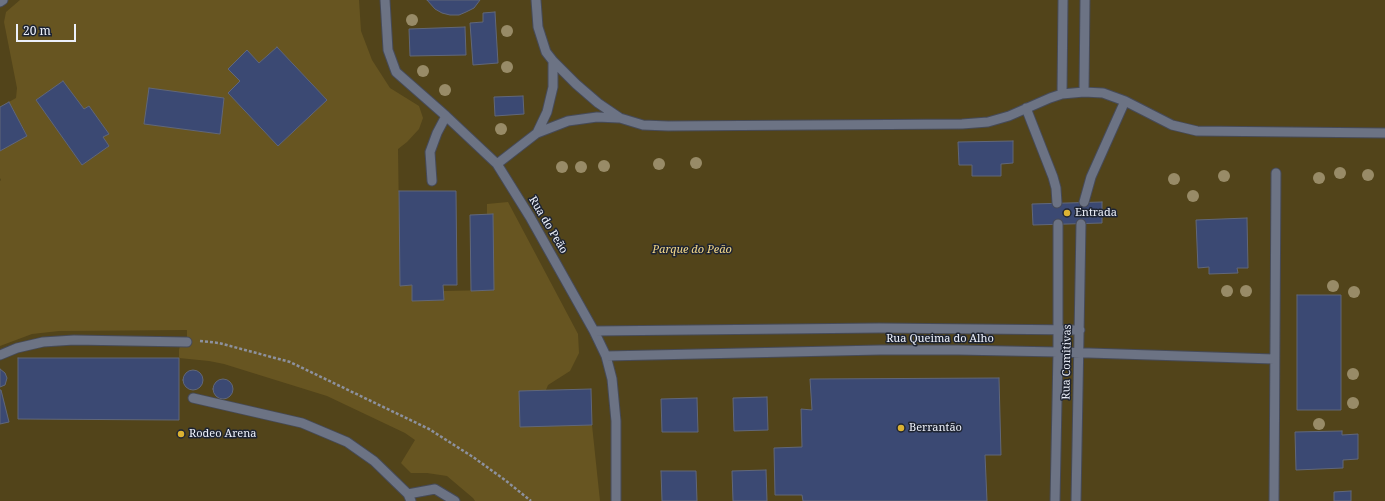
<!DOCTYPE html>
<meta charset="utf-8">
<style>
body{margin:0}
#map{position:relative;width:1385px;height:501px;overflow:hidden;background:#282d3d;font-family:"Noto Serif",serif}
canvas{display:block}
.scale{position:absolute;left:16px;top:24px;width:60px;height:18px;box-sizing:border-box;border:2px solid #ecf0fa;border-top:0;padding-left:5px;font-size:12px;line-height:14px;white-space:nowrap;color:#ecf0fa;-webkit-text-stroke:3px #1e2432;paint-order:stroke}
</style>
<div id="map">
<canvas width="1385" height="501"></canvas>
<div class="scale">20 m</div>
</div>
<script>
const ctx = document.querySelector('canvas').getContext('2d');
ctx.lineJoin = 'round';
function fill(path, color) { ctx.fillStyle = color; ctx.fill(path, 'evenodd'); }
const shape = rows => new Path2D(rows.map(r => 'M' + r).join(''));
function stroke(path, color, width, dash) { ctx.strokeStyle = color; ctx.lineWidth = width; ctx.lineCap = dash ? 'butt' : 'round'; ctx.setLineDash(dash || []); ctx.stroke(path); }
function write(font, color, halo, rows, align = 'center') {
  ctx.font = font + ' "Noto Serif",serif'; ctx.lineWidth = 3; ctx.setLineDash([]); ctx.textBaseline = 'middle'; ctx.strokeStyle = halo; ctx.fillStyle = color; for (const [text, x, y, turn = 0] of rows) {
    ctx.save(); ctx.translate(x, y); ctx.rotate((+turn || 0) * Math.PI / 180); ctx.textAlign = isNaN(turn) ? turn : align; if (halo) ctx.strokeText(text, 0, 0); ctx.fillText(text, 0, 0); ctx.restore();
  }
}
const green = shape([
 [0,0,1385,0,1385,501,0,501]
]);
const forest = shape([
 [20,0,359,0,361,31,372,60,390,88,419,106,423,118,419,129,407,142,398,149,400,285,412,285,413,301,443,300,443,291,493,290,493,215,487,214,487,204,508,202,578,334,579,353,570,371,548,385,546,390,519,391,520,426,592,425,600,501,475,501,473,498,447,476,427,473,411,473,401,463,415,440,405,433,327,396,224,364,209,361,179,358,179,350,180,346,187,342,187,330,59,331,32,334,0,346,0,181,1,180,0,178,0,151,27,135,9,102,16,98,17,88,4,22,6,12],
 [277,47,327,100,278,146,228,93,240,81,228,69,247,51,259,63],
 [63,81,84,109,89,106,108,133,103,137,109,146,82,165,36,100],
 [149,88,224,98,219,134,144,124]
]);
const building = shape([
 [427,0,480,0,474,8,466,12,459,15,450,15,442,13,435,9,427,0],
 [495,12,498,63,473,65,470,23,483,22,483,13,495,12],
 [465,27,466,55,410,56,409,29,465,27],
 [277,47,327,100,278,146,228,93,240,81,228,69,247,50,259,63,277,47],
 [63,81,84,109,89,106,109,134,103,137,109,146,82,165,36,100,63,81],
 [149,88,224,98,220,134,144,124,149,88],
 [523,96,524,114,495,116,494,97,523,96],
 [9,102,27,136,0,151,0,107,9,102],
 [1013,141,1013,163,1001,164,1001,176,972,176,972,165,959,165,958,142,1013,141],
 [399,191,456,191,457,285,443,285,444,300,412,301,412,285,400,286,399,191],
 [1102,202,1102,223,1033,225,1032,204,1102,202],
 [493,214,494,290,471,291,470,215,493,214],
 [1247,218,1248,268,1237,268,1238,273,1209,274,1209,267,1198,268,1196,220,1247,218],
 [1297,295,1341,295,1341,410,1297,410,1297,295],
 [18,358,179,358,179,420,18,419,18,358],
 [0,369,5,373,7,378,5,385,0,387,0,369],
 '183 380a10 10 0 1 1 20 0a10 10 0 1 1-20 0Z',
 [999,378,1001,455,985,455,987,501,803,501,802,495,775,495,774,448,802,447,801,409,812,410,810,379,999,378],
 '213 389a10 10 0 1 1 20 0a10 10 0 1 1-20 0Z',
 [591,389,592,425,520,427,519,391,591,389],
 [0,390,1,390,9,422,0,424,0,390],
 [767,397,768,430,734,431,733,398,767,397],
 [697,398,698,432,662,432,661,399,697,398],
 [1342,431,1342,435,1358,434,1358,459,1343,460,1343,468,1296,470,1295,432,1342,431],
 [766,470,767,501,733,501,732,471,766,470],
 [661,471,696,471,697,501,662,501,661,471],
 [1351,491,1351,501,1334,501,1334,492,1351,491]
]);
const path = shape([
 [200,341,219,343,290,362,429,429,473,457,505,480,531,501]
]);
const lane = shape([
 [385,0,388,50,396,72,446,116,497,164,530,217,594,331,606,356,612,379,616,421,616,501],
 [536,0,538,27,546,52,553,61,576,84,598,103,620,118,643,125,668,126,962,124,988,122,1009,116,1050,98,1062,94,1084,92,1103,93,1125,101,1172,125,1197,131,1385,133],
 [0,2,3,0],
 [1084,92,1085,0],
 [1062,94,1063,0],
 [1026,108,1053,177,1056,188,1057,203],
 [537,133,568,121,597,117,619,118],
 [497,164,537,133,547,112,553,87,553,61],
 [432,181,430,152,437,133,446,116],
 [1084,202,1091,177,1125,101],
 [594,331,879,328,1080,330],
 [0,355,17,348,43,342,74,340,187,342],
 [606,356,880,350,958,350,1058,352,1274,359],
 [193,398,302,423,347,442,374,461,408,494,411,501],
 [408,494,435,489,455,501],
 [1055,501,1058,352,1058,224],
 [1076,501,1081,224],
 [1274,501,1276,173]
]);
const trees = [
 [412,20],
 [507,31],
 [507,67],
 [423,71],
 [445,90],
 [501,129],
 [696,163],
 [659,164],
 [604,166],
 [562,167],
 [581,167],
 [1340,173],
 [1368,175],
 [1224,176],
 [1319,178],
 [1174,179],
 [1193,196],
 [1333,286],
 [1227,291],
 [1246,291],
 [1354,292],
 [1353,374],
 [1353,403],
 [1319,424]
];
const markers = [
 [1067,213,4,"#dbb233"],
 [901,428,4,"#dbb233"],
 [181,434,4,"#dbb233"]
];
const poiNames = [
 ["Entrada",1075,213],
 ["Berrantão",909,428],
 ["Rodeo Arena",189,434]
];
const streetNames = [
 ["Rua do Peão",548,225,59],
 ["Rua Queima do Alho",940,339],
 ["Rua Comitivas",1067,362,-89]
];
const parkNames = [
 ["Parque do Peão",692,250]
];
fill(green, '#52441a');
fill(forest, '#675521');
fill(building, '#3b4973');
stroke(building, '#616779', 1);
stroke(lane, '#464a57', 11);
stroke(path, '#8d919e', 2.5, [3, 2]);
stroke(lane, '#6c7384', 9);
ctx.fillStyle = '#988b67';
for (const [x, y] of trees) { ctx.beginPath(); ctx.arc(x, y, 6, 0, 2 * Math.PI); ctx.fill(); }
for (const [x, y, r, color] of markers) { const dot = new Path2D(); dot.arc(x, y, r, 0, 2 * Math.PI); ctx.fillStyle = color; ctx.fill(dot); stroke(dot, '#1e2432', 1.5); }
write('11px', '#ecf0fa', '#1e2432', poiNames, 'left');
write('11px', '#ecf0fa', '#1e2432', streetNames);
write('italic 11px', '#f4d889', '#1e2432', parkNames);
</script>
